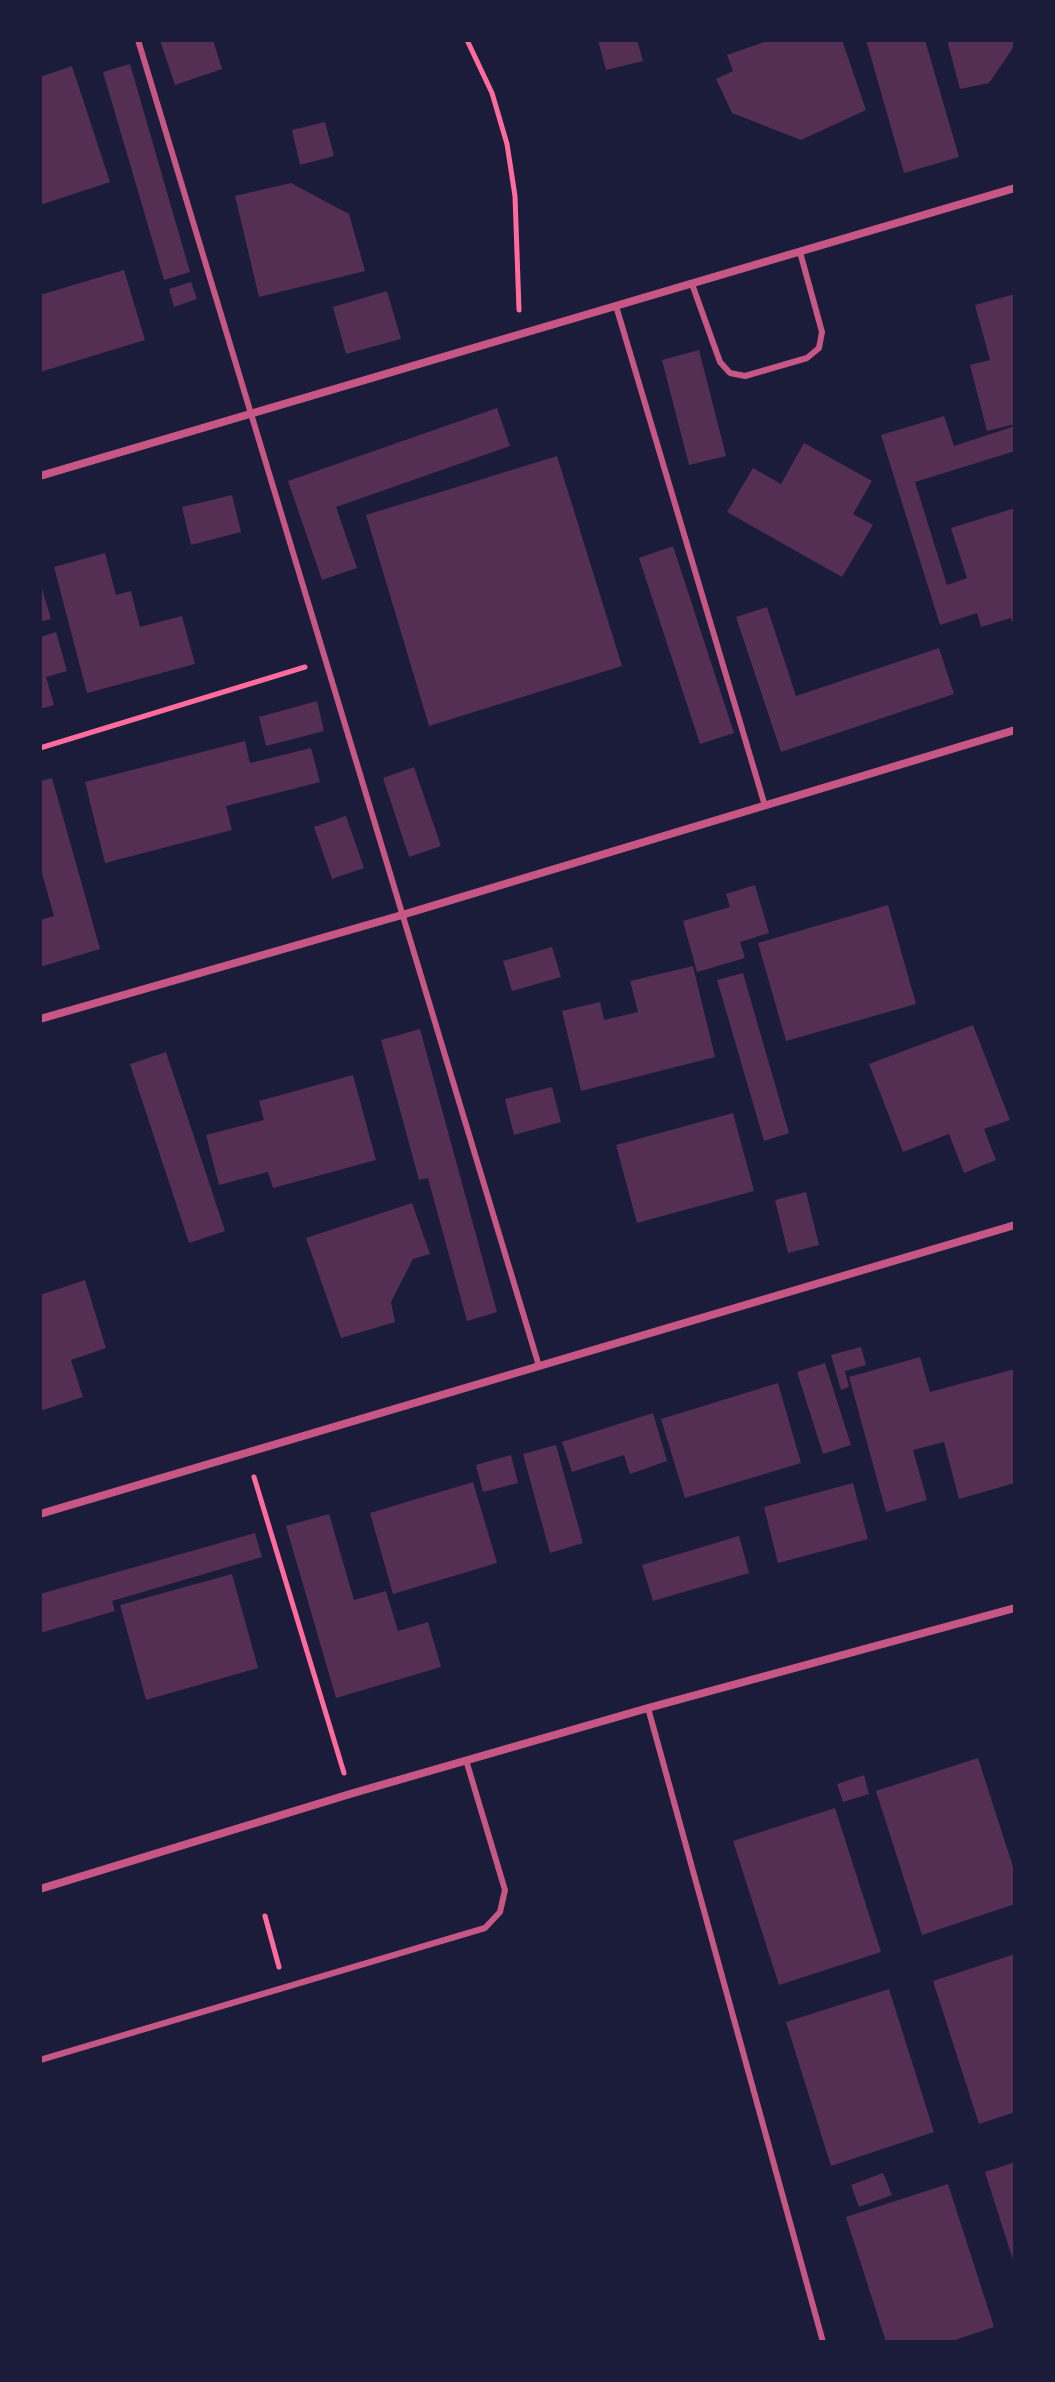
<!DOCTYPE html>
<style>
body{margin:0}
#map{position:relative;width:1055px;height:2382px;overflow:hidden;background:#1b1b3a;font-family:Ubuntu,sans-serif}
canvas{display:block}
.frame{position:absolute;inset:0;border:42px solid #1b1b3a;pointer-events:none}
</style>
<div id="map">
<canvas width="1055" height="2382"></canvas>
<div class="frame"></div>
</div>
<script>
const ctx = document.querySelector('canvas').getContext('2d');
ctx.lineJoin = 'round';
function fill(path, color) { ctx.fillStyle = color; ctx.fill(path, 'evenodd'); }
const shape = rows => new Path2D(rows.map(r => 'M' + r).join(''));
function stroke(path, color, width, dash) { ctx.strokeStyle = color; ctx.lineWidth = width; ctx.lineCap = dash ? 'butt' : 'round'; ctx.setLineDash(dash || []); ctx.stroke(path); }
const building = shape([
 [160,40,213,40,222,69,175,85],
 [598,40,637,40,643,61,606,70],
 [770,40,842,40,866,110,801,140,732,113,716,79,733,71,727,55],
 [866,40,925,40,959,157,904,173],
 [947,40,1015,40,1015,45,989,83,960,89],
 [130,64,190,272,164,280,103,72],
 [72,66,110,182,40,205,40,77],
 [325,122,334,156,300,165,292,130],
 [291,183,349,214,365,271,259,297,235,196],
 [124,270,145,340,40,372,40,295],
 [191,282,197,299,174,307,169,289],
 [387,291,401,339,346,354,333,307],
 [1015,294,1015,424,987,431,970,365,990,360,975,305],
 [699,350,726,456,689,465,662,360],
 [497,408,510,446,336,507,357,568,322,580,288,481],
 [944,416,954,446,1015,426,1015,451,915,482,947,585,967,578,951,528,1015,508,1015,628,1011,618,981,627,977,613,940,625,881,435],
 [804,443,872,481,853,514,873,525,842,577,727,512,753,468,781,484],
 [557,456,622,666,429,726,366,515],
 [232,495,241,532,191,545,182,507],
 [673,546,734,733,700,744,639,558],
 [105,553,116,595,131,591,140,627,182,616,195,664,87,693,54,567],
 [40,582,51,619,40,622],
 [767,607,796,696,939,648,954,694,781,752,736,617],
 [56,632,67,671,46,677,54,705,40,709,40,637],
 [317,701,324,731,266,746,259,717],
 [245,741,250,763,311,748,320,782,226,806,232,830,105,863,85,782],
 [414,767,441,846,409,857,383,778],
 [52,778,100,949,40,967,40,920,54,916,40,866,40,781],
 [346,816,364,868,332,879,314,827],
 [755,885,769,933,740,942,745,958,697,972,683,921,730,907,726,894],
 [888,905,916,1004,786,1041,758,943],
 [552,947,561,977,512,991,503,961],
 [693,966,715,1057,581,1091,562,1011,600,1002,604,1020,638,1012,630,981],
 [743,973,789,1133,764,1141,717,980],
 [973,1025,1010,1120,984,1129,996,1160,964,1173,949,1134,903,1152,869,1064],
 [420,1029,497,1312,467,1321,428,1178,419,1180,381,1040],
 [166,1052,225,1231,189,1243,130,1064],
 [353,1075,376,1160,273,1188,268,1172,219,1185,206,1135,264,1120,259,1101],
 [552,1087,561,1122,514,1135,505,1099],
 [733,1113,754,1191,637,1223,616,1145],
 [806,1192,819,1245,788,1253,775,1200],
 [412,1203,430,1254,413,1259,391,1302,395,1322,341,1338,306,1238],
 [85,1280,106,1348,71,1360,83,1397,40,1411,40,1295],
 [861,1347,866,1365,845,1371,849,1387,841,1390,831,1355],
 [920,1357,930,1392,1015,1369,1015,1483,959,1499,944,1442,913,1450,927,1500,886,1512,849,1377],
 [825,1363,851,1445,823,1454,797,1372],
 [778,1383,801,1463,685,1498,661,1419],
 [653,1413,667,1461,630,1474,624,1455,572,1472,562,1442],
 [556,1445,583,1543,550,1553,523,1454],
 [511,1455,518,1483,483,1492,476,1465],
 [473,1482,497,1563,393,1594,370,1513],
 [853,1483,868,1539,778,1563,764,1507],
 [329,1514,354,1600,386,1591,398,1631,428,1622,441,1667,336,1698,286,1526],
 [255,1533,262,1557,112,1601,115,1611,40,1633,40,1594],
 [739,1536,749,1573,653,1601,642,1565],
 [232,1574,258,1668,146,1700,120,1605],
 [978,1758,1015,1873,1015,1904,922,1935,876,1791],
 [864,1775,869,1794,843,1802,837,1784],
 [835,1808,881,1952,779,1985,733,1841],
 [1015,1954,1015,2112,979,2124,933,1981],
 [889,1989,934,2132,831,2166,786,2022],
 [1015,2162,1015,2263,1014,2263,985,2172],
 [883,2173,892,2195,859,2207,851,2185],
 [948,2184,994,2327,949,2342,886,2342,846,2217]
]);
const path = shape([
 [467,40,492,93,507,144,515,196,519,310],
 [40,748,305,667],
 [254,1477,344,1773],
 [265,1916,279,1967]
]);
const service = shape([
 [138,40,539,1366],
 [692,284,720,362,730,373,745,376,807,358,819,348,822,332,800,252],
 [616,306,765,806],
 [648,1708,823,2342],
 [40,2060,485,1928,500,1912,505,1890,466,1760]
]);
const minor = shape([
 [40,476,1015,188],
 [40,1019,402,915,1015,730],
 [40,1514,1015,1225],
 [40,1889,350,1794,648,1708,1015,1608]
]);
fill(building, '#542f53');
stroke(path, '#ff6b9d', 5);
stroke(service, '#c65784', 6);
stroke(minor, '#c65784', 8);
</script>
